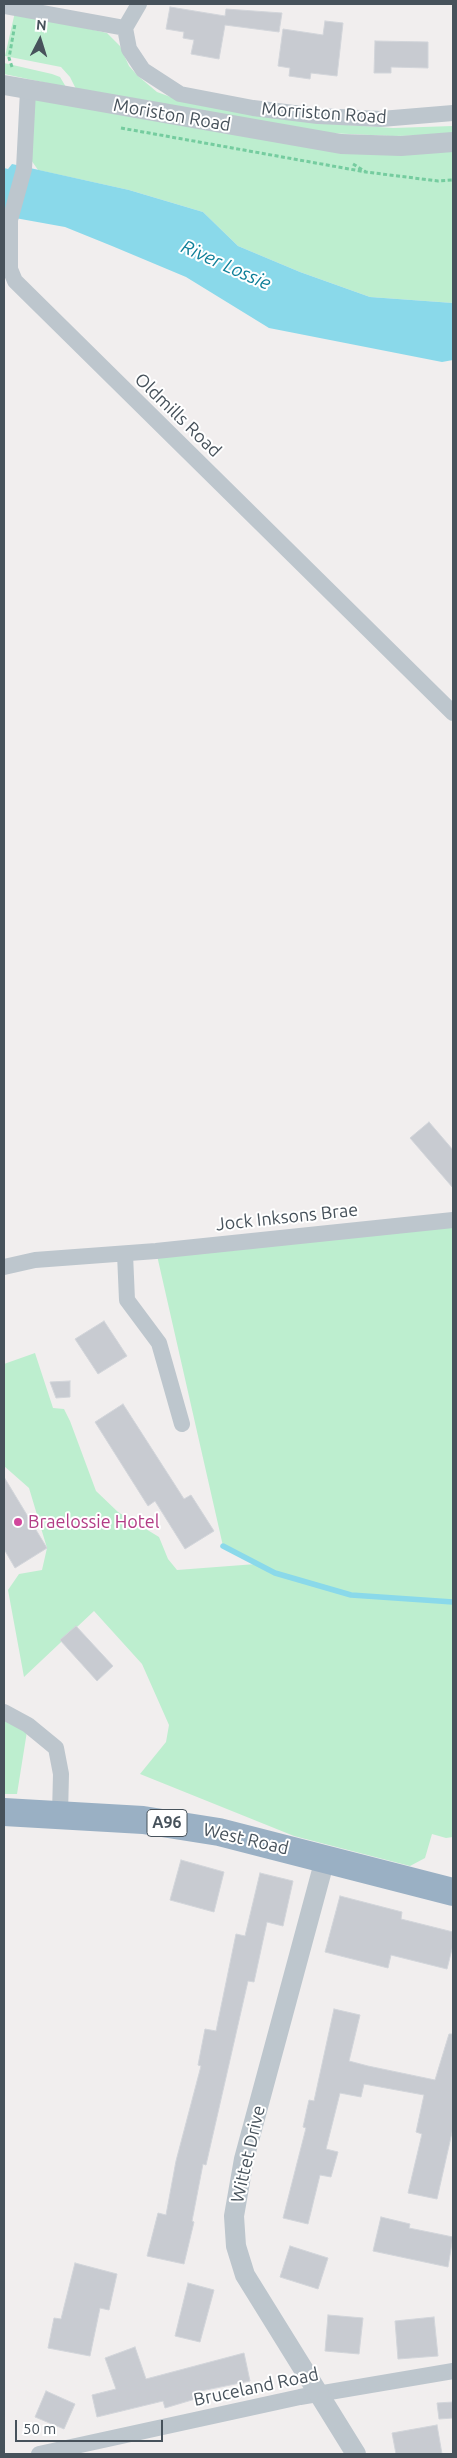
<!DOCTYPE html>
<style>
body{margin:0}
#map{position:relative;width:457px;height:2458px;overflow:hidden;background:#f1eeee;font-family:Ubuntu,sans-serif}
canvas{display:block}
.frame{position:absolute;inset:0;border:5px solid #47525b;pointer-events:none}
.north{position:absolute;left:15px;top:15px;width:50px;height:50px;-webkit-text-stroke:4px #fff;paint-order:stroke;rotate:5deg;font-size:14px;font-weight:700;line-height:20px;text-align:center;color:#47525b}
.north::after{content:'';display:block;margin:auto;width:18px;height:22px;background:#47525b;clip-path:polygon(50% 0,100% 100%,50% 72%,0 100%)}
.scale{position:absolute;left:15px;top:2420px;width:148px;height:22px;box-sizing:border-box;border:2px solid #47525b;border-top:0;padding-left:6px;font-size:15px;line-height:18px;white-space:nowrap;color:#47525b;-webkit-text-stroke:4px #fff;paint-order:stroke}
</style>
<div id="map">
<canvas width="457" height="2458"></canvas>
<div class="frame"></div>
<div class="north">N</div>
<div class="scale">50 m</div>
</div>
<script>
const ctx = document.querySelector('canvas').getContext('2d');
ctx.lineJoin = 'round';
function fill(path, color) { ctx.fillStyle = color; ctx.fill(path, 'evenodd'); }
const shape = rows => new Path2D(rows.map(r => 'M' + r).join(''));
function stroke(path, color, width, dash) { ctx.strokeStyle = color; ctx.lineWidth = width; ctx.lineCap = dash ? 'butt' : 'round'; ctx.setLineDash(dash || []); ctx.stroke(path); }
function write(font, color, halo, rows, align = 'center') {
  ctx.font = font + ' Ubuntu,sans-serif'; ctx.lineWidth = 4; ctx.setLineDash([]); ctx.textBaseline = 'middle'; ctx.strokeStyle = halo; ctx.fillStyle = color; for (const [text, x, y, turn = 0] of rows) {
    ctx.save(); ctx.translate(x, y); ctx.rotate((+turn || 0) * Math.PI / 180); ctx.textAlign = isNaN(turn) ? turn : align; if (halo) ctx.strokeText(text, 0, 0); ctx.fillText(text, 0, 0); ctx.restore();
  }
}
const green = shape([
 [15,12,107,33,120,46,129,66,138,76,157,92,179,100,332,124,393,128,453,126,453,135,392,136,328,133,76,89,70,77,61,67,5,56],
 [4,63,52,74,60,77,66,87,4,74],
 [28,91,341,144,453,142,453,303,370,297,300,272,238,246,203,212,129,190,38,170,29,157],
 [453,1220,453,1837,446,1838,432,1834,425,1858,410,1866,294,1836,140,1774,166,1742,169,1725,142,1664,94,1611,24,1677,8,1590,19,1574,42,1570,47,1548,29,1488,4,1466,4,1364,35,1353,53,1408,64,1409,70,1421,96,1491,118,1512,159,1537,168,1559,177,1570,256,1564,223,1546,156,1251],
 [4,1712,28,1725,17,1794,4,1794]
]);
const water = shape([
 [12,164,129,190,203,212,238,246,300,272,370,297,453,303,453,360,442,362,269,328,186,277,112,246,65,227,4,216,4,168,8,169]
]);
const stream = shape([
 [223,1546,275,1573,351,1595,453,1602]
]);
const building = shape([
 [170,7,225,16,226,9,282,13,279,32,225,25,219,59,191,54,194,40,183,38,184,32,166,29,170,7],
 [325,21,343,23,337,76,311,73,310,79,289,76,290,68,278,66,283,29,323,35,325,21],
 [375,41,428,42,428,68,391,67,391,73,374,73,375,41],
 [429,1122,453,1150,453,1188,410,1138,429,1122],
 [104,1321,127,1356,98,1374,75,1339,104,1321],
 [70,1381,70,1397,56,1398,50,1382,70,1381],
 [123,1404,184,1499,191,1495,214,1531,185,1549,155,1501,148,1506,95,1422,123,1404],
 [4,1477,47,1548,15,1568,4,1549,4,1477],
 [76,1626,113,1666,97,1681,60,1640,76,1626],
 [181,1860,224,1872,214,1912,170,1900,181,1860],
 [260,1873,293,1881,283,1926,267,1922,254,1982,248,1981,206,2165,203,2164,192,2221,194,2222,184,2264,147,2256,158,2213,166,2215,176,2161,201,2066,198,2065,205,2029,216,2031,236,1934,245,1936,260,1873],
 [340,1896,402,1912,401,1919,453,1932,453,1945,447,1969,391,1955,388,1968,325,1952,340,1896],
 [334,2009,360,2015,349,2061,368,2066,435,2080,449,2034,453,2034,453,2128,437,2199,408,2193,422,2134,416,2132,424,2095,364,2084,361,2097,340,2093,326,2149,338,2152,331,2177,320,2175,308,2224,283,2218,306,2128,303,2127,309,2100,314,2101,334,2009],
 [381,2217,410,2224,409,2228,453,2237,448,2267,373,2251,381,2217],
 [290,2246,328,2258,318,2289,280,2277,290,2246],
 [75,2263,117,2274,109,2310,100,2308,90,2356,48,2348,54,2318,61,2319,75,2263],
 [188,2283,214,2290,200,2342,175,2336,188,2283],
 [328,2315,363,2318,359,2354,325,2351,328,2315],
 [434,2317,438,2356,398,2359,395,2321,434,2317],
 [135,2347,146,2379,244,2353,250,2381,201,2391,202,2397,165,2408,163,2401,97,2417,92,2395,116,2389,105,2358,135,2347],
 [46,2391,75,2404,64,2429,35,2417,46,2391],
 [453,2402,453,2418,439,2419,437,2403,453,2402],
 [437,2425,442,2454,396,2454,392,2433,437,2425]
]);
const path = shape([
 [12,67,9,58,15,24],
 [121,128,366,172],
 [353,164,366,172,438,181,453,180]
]);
const minor = shape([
 [4,6,125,28],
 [125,28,129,49,143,70,180,94,253,108,318,116,381,119,453,113],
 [125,28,139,4],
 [28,91,24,169,10,220,10,269,15,281,453,713],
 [125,1254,127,1300,159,1343,182,1424],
 [4,1267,35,1260,156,1251,453,1220],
 [4,1712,28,1725,56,1748,61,1774,60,1814],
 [39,2454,300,2397,453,2371]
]);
const tertiary = shape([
 [4,85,341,144,401,146,453,142],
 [325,1859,244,2159,234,2216,236,2246,245,2275,356,2454]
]);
const trunk = shape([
 [4,1812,143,1820,219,1832,453,1892]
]);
const markers = [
 [18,1522,5,"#d1479c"]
];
const shields = [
 [167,1823,40]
];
const shieldNames = [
 ["A96",167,1823]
];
const streetNames = [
 ["Morriston Road",324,113,4],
 ["Moriston Road",172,115,10],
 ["Oldmills Road",178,415,44],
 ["Jock Inksons Brae",287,1217,-6],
 ["West Road",246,1839,13],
 ["Wittet Drive",248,2154,-77],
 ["Bruceland Road",256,2387,-12]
];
const hotelNames = [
 ["Braelossie Hotel",28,1522]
];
const waterNames = [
 ["River Lossie",226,265,24]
];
fill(green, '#bdeecf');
fill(water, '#8ad9ea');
stroke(stream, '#8ad9ea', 5.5);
fill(building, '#c8cbd1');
stroke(building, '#d2d5da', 1);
stroke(path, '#75cc9f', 3, [4, 2.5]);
stroke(minor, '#bdc6cd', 16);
stroke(tertiary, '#bdc6cd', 20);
stroke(trunk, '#9ab0c4', 28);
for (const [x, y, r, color] of markers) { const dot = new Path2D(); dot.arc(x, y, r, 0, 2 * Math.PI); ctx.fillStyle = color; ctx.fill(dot); stroke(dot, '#fff', 2); }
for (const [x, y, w] of shields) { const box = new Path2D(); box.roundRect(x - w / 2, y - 13.5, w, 27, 4); ctx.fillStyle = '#fff'; ctx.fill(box); stroke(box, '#47525b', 1); }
write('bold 16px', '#47525b', null, shieldNames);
write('18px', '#47525b', '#fff', streetNames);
write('18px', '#b23c85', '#fff', hotelNames, 'left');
write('italic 19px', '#0e7f98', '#fff', waterNames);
</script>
